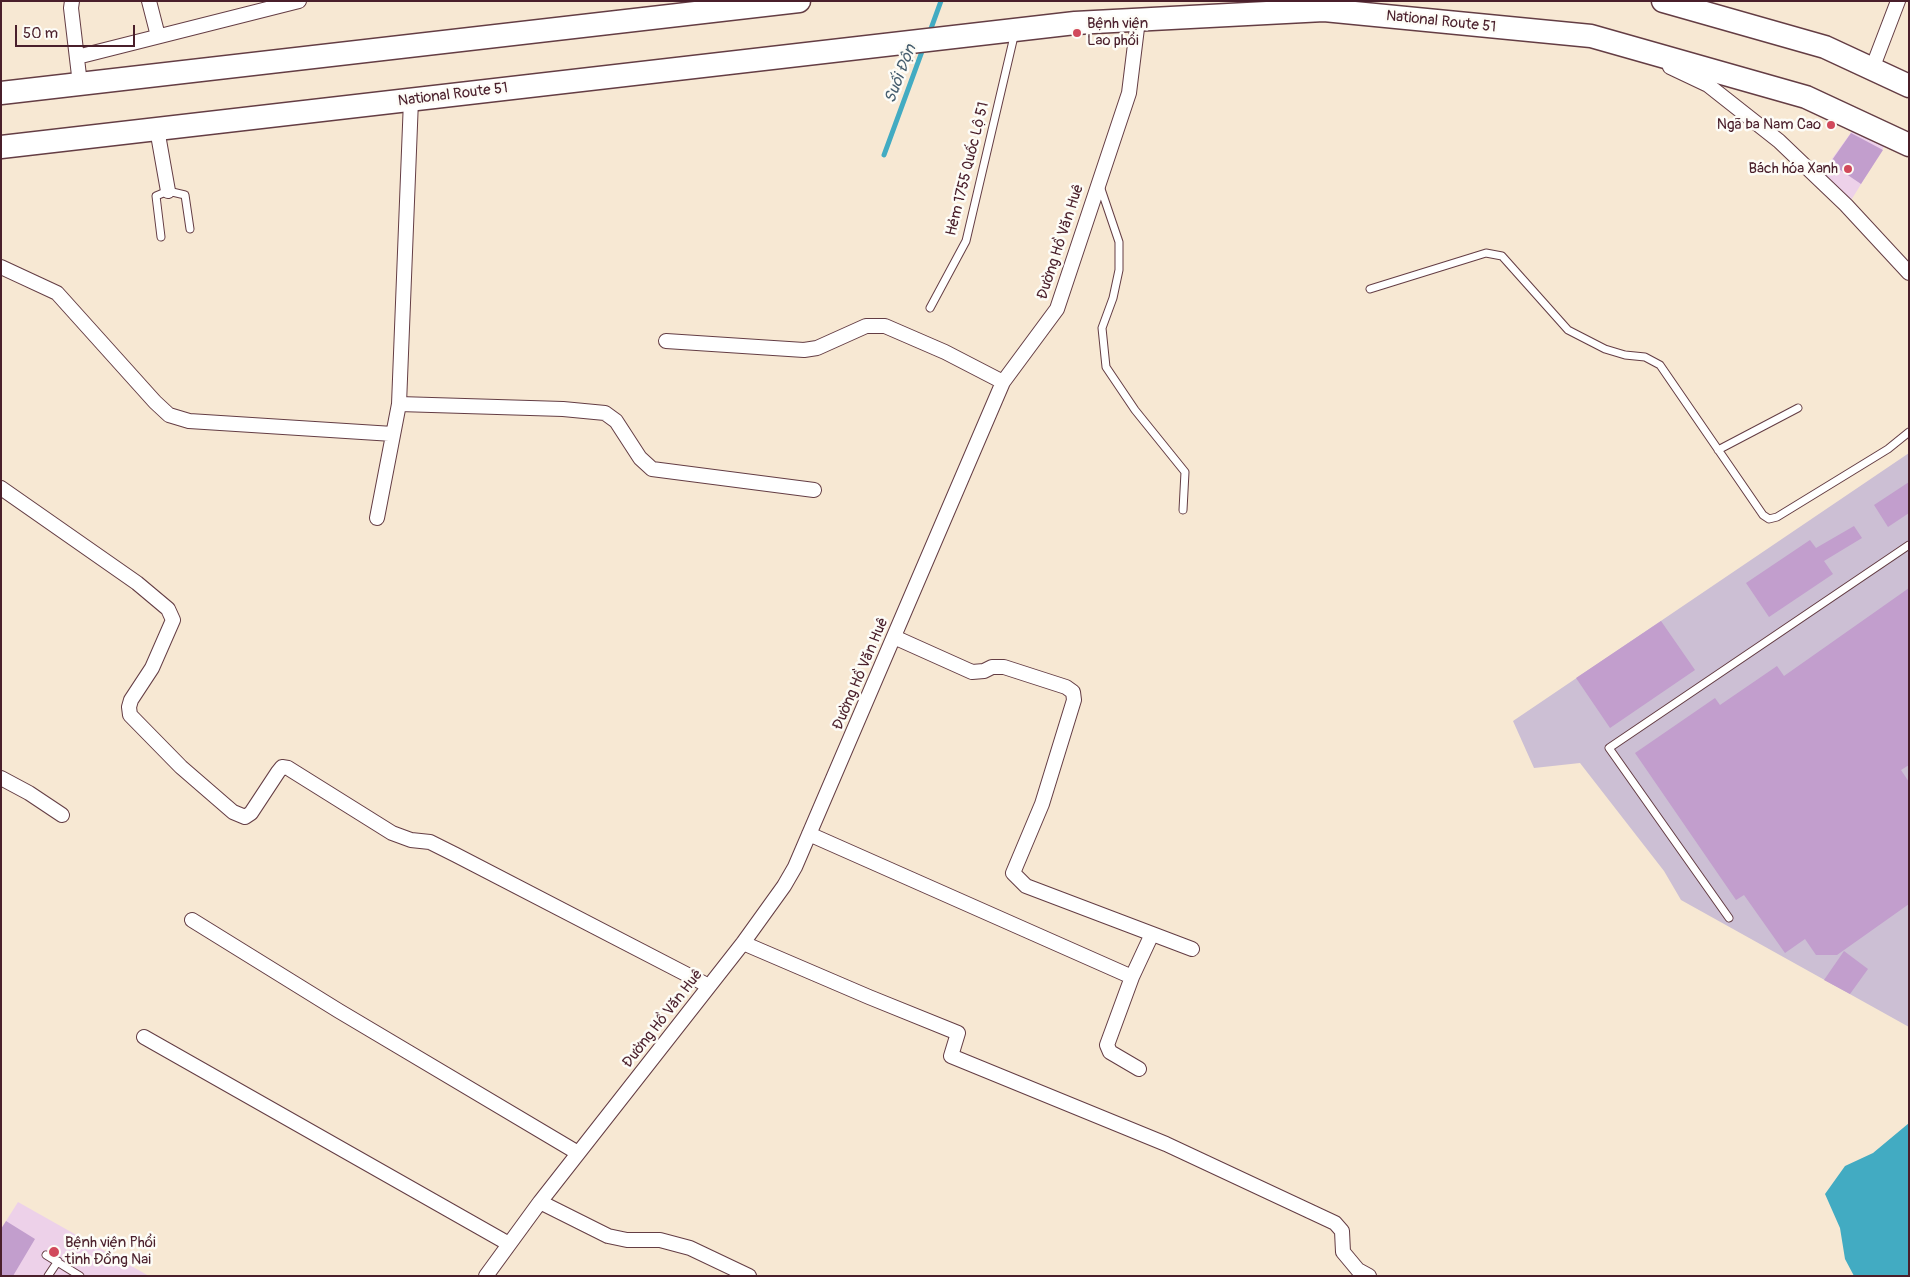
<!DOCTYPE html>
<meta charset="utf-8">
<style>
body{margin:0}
#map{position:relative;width:1910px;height:1277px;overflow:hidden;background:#f7e8d3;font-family:Pangolin,sans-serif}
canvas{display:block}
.frame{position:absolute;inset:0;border:2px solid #4a1f2b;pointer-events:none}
.scale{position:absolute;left:15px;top:25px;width:120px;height:22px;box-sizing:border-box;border:2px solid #4a1f2b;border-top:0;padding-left:6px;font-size:15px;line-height:18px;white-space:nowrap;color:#4a1f2b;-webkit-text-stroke:4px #fdfcf7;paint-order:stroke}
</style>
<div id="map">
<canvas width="1910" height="1277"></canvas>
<div class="frame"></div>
<div class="scale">50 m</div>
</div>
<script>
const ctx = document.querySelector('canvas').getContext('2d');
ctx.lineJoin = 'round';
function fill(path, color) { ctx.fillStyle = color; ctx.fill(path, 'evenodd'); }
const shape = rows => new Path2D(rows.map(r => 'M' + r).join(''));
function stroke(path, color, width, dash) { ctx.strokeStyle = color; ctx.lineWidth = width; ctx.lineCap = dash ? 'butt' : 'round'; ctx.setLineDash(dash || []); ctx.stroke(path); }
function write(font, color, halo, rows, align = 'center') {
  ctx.font = font + ' Pangolin,sans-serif'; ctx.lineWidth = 5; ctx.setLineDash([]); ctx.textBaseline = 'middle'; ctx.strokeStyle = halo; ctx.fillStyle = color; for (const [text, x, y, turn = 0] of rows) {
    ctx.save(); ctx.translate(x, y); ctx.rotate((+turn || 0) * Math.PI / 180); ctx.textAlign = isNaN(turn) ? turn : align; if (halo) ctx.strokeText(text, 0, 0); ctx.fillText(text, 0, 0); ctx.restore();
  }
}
const built = shape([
 [1855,127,1887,142,1850,202,1821,174],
 [18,1202,149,1276,1,1276,1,1229]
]);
const industrial = shape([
 [1909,453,1909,1027,1681,900,1664,871,1580,763,1534,768,1513,721]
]);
const water = shape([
 [1909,1123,1909,1276,1854,1276,1845,1259,1840,1228,1825,1194,1845,1166,1873,1153]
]);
const stream = shape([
 [929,34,941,1],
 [884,155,924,46]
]);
const building = shape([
 [1851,133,1883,150,1861,184,1830,163],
 [1909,482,1909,513,1888,527,1874,505],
 [1854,526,1862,538,1824,561,1833,574,1769,617,1746,583,1810,540,1816,548],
 [1909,588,1909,765,1901,770,1909,782,1909,904,1837,955,1816,955,1805,939,1785,953,1744,895,1736,900,1635,753,1715,698,1720,705,1777,666,1784,676],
 [1661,621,1695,670,1610,728,1576,678],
 [1844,951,1868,969,1850,994,1824,980],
 [6,1221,35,1239,13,1276,1,1276,1,1229]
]);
const service = shape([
 [1100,186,1119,242,1119,270,1113,298,1102,328,1106,367,1135,410,1185,472,1183,510],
 [161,237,156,196,168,191,185,195,190,229],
 [1370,289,1486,253,1502,256,1568,330,1605,349,1625,355,1645,357,1660,365,1763,515,1769,519,1777,517,1888,449,1909,432],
 [930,308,966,241,1015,32],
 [1718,450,1798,408],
 [1729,918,1609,748,1909,545],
 [46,1255,80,1276],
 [48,1276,58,1261]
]);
const minor = shape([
 [72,1,71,8,80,84],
 [149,1,158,36],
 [77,57,299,1],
 [1670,67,1708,85,1779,141,1846,205,1909,273],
 [1872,69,1898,1],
 [157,129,168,191],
 [1,267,57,293,155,402,169,415,189,421,393,434],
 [666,341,804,350,817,348,866,326,885,326,945,352,1003,382],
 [399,404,563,409,605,413,616,421,640,458,652,469,814,490],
 [1,488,137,583,168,609,173,620,152,668,131,700,129,707,130,715,181,767,233,812,245,817,251,813,278,772,282,767,288,768,392,833,411,840,430,842,456,855,709,986],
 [377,518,399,404,411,100],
 [894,637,972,672,984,671,992,667,1004,667,1066,687,1073,692,1074,700,1042,804,1013,873,1026,886,1192,949],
 [1,778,29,793,62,815],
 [809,834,1132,977],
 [192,920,339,1011,578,1153],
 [743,943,869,997,958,1033,951,1056,1166,1144,1335,1223,1342,1231,1343,1252,1358,1270,1369,1276],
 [144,1037,509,1244],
 [1139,1069,1110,1052,1107,1045,1132,977,1152,934],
 [540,1202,608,1236,627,1240,660,1240,690,1248,749,1276],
 [486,1276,540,1202,743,943,784,886,795,867,1003,382,1057,309,1129,93,1138,20]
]);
const trunk = shape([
 [1663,1,1825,47,1909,86],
 [1,93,799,1],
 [1,147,1075,23,1324,10,1591,36,1806,97,1909,145]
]);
const markers = [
 [1077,33,5,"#d1495b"],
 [1831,125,5,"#d1495b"],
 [1848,169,5,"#d1495b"],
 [54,1252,6,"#d1495b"]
];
const streetNames = [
 ["National Route 51",1441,22,6],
 ["National Route 51",453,95,-7],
 ["Hẻm 1755 Quốc Lộ 51",968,169,-76],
 ["Đường Hồ Văn Huê",1061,242,-72],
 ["Đường Hồ Văn Huê",861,674,-67],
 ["Đường Hồ Văn Huê",663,1019,-52]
];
const poiNames = [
 ["Bệnh viện",1087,24],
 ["Lao phổi",1087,41],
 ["Ngã ba Nam Cao",1821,125,"right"],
 ["Bách hóa Xanh",1838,169,"right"],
 ["Bệnh viện Phổi",65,1243],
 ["tỉnh Đồng Nai",65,1260]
];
const waterNames = [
 ["Suối Độn",901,74,-69]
];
fill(built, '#edd1e9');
fill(industrial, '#ccbfd4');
fill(water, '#42abc2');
stroke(stream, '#42abc2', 5);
fill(building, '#c29ecd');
stroke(service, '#643d44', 9);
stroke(minor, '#643d44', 16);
stroke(trunk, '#643d44', 25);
stroke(service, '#fff', 7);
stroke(minor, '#fff', 14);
stroke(trunk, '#fff', 22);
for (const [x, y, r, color] of markers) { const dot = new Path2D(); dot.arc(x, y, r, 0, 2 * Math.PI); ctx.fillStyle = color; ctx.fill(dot); stroke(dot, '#fdfcf7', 2); }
write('15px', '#4a1f2b', '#fdfcf7', streetNames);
write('15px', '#4a1f2b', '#fdfcf7', poiNames, 'left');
write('italic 16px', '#465e6f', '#fdfcf7', waterNames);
</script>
